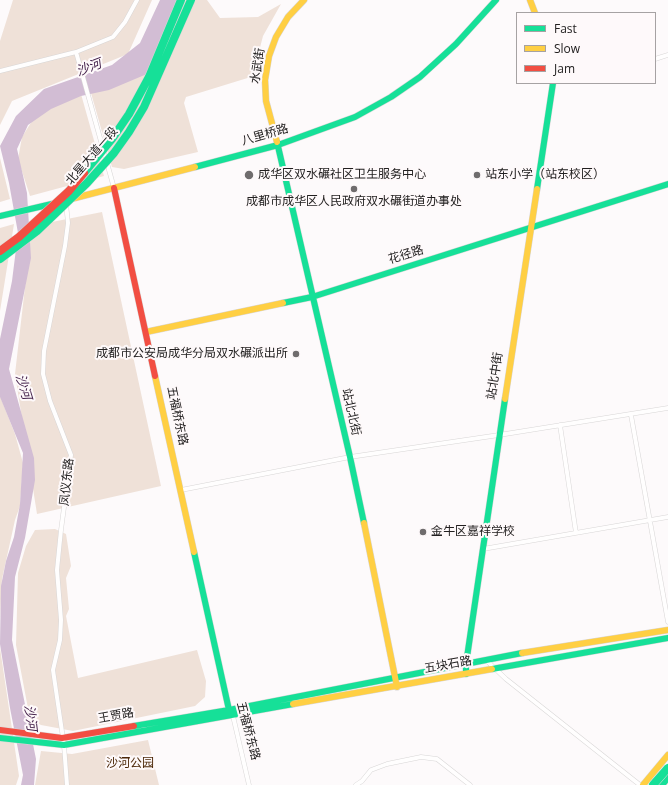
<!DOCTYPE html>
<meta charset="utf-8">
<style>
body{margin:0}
#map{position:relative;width:668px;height:785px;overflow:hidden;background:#fdfafb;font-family:"Open Sans",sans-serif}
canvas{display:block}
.legend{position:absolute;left:516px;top:12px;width:140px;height:72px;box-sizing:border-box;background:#fef9fa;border:1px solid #a6a2a3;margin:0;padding:5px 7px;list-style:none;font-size:12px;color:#222020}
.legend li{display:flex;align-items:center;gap:8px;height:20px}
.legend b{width:20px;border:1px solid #a6a2a3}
</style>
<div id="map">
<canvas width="668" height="785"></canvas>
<ul class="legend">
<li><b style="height:5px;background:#16e098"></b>Fast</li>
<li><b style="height:5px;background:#ffcf43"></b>Slow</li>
<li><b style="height:5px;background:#f24e42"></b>Jam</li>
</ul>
</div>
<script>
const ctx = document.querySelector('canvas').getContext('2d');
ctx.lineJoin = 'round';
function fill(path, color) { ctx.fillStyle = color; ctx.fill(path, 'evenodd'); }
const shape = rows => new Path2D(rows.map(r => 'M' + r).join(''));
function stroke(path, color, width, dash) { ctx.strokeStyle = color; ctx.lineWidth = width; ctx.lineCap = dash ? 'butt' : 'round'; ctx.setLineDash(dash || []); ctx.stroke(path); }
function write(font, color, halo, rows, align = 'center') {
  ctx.font = font + ' "Open Sans","Noto Sans SC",sans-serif'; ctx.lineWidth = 4; ctx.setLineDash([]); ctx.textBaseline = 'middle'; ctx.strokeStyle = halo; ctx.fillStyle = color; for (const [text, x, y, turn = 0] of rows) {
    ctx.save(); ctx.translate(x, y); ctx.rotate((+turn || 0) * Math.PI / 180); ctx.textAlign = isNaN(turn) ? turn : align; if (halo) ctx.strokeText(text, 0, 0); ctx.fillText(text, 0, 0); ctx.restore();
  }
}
const green = shape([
 [13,0,152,0,128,54,12,101,0,125,0,41],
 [172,0,207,0,220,18,258,17,281,4,263,36,256,63,254,76,186,97,184,103,198,152,124,169,112,167,91,93,110,85],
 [81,94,104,176,30,196,18,159,22,137,32,121,49,105],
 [0,158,10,199,0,202],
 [102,212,161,486,37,514,15,374,32,226],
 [14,224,0,311,0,228],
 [0,396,15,434,23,463,20,506,15,520,2,579,0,618],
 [55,529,66,534,71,566,66,578,69,609,66,616,78,678,197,650,206,681,205,697,195,706,73,731,41,725,30,719,16,645,18,573,26,546,35,530],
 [0,648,19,776,16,785,0,785],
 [148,740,159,785,35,785,41,751,72,754]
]);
const water = shape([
 [160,0,184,0,154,71,109,90,81,96,51,109,28,125,17,149,27,193,31,258,9,369,34,458,35,480,25,538,15,577,12,640,36,759,34,785,21,785,23,775,10,708,0,644,1,586,6,561,14,537,20,504,23,453,0,397,0,339,12,281,18,233,9,183,0,146,16,116,44,89,112,65,140,43]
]);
const street = shape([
 [76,52,114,188],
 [655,59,668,55],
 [0,71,76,52,113,37,125,22,137,0],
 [66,204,68,223,65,246,44,351,43,374,50,401,71,455,61,530,57,570,61,620,60,640,53,670,64,745,67,785],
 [631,415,668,622],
 [560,425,576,533],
 [181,490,350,457,499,435,668,408],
 [483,549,668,517],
 [487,661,506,679,640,785],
 [233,716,249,785],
 [356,785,362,781,371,770,387,764,421,757,437,759,470,785]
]);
const fast = shape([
 [277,142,350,457,364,523],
 [195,167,278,145,355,117,391,97,420,77,456,44,496,0],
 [537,189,553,83],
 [0,216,56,203],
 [283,303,312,297,668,184],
 [194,552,229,710,231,713],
 [492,669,668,638],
 [466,674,466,664,505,399],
 [134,726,229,710,522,653],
 [0,738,64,745,293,704],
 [662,785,668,778]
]);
const slow = shape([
 [530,0,535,13],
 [277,142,266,101,265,80,269,56,276,37,288,17,304,0],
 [71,199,195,167],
 [146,332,283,303],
 [155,376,194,552],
 [505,399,537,189],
 [364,523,397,687],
 [522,653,668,630],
 [293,704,492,669],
 [643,785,668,755]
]);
const jam = shape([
 [114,188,155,376],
 [0,730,62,738,134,726]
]);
const fastBridge = shape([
 [84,173,112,139,129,114,149,77,181,0],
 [0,259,37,231,87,183,114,153,129,132,144,107,191,0],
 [653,785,668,768]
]);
const jamBridge = shape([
 [0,251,19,237,69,191,84,173]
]);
const markers = [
 [249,175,5,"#6f6c6d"],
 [477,175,4,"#6f6c6d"],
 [354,189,4,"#6f6c6d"],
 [296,354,4,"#6f6c6d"],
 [423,532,4,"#6f6c6d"]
];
const streetNames = [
 ["水武街",258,66,-81],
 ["八里桥路",265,135,-16],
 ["北星大道一段",92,156,-49],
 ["花径路",406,255,-17],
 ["站北中街",495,376,-81],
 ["站北北街",351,412,77],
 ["五福桥东路",177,416,78],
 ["凤仪东路",67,482,-84],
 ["五块石路",448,665,-10],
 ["王贾路",116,716,-10],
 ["五福桥东路",248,731,75]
];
const poiNames = [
 ["成华区双水碾社区卫生服务中心",258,175],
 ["站东小学（站东校区）",485,175],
 ["成都市成华区人民政府双水碾街道办事处",354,202,"center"],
 ["成都市公安局成华分局双水碾派出所",288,354,"right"],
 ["金牛区嘉祥学校",431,532]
];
const parkNames = [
 ["沙河公园",130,764]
];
const waterNames = [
 ["沙河",89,68,-21],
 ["沙河",23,387,73],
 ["沙河",30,718,83]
];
fill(green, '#efe1d8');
fill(water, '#d2bdd4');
stroke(street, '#d8d6d6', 5);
stroke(fast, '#d8d6d6', 7);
stroke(slow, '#d8d6d6', 7);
stroke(jam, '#d8d6d6', 7);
stroke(street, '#fffefe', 4);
stroke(fast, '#16e098', 6);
stroke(slow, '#ffcf43', 6);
stroke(jam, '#f24e42', 6);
stroke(fastBridge, '#d8d6d6', 9, []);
stroke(jamBridge, '#d8d6d6', 9, []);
stroke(fastBridge, '#16e098', 8);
stroke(jamBridge, '#f24e42', 8);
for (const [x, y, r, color] of markers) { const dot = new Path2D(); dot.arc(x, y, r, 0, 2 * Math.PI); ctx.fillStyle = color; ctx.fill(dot); stroke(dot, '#fef9fa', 1.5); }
write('12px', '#222020', '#fef9fa', streetNames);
write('12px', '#222020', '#fef9fa', poiNames, 'left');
write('12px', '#4b2707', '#fef9fa', parkNames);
write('italic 13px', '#401d48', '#fef9fa', waterNames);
</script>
